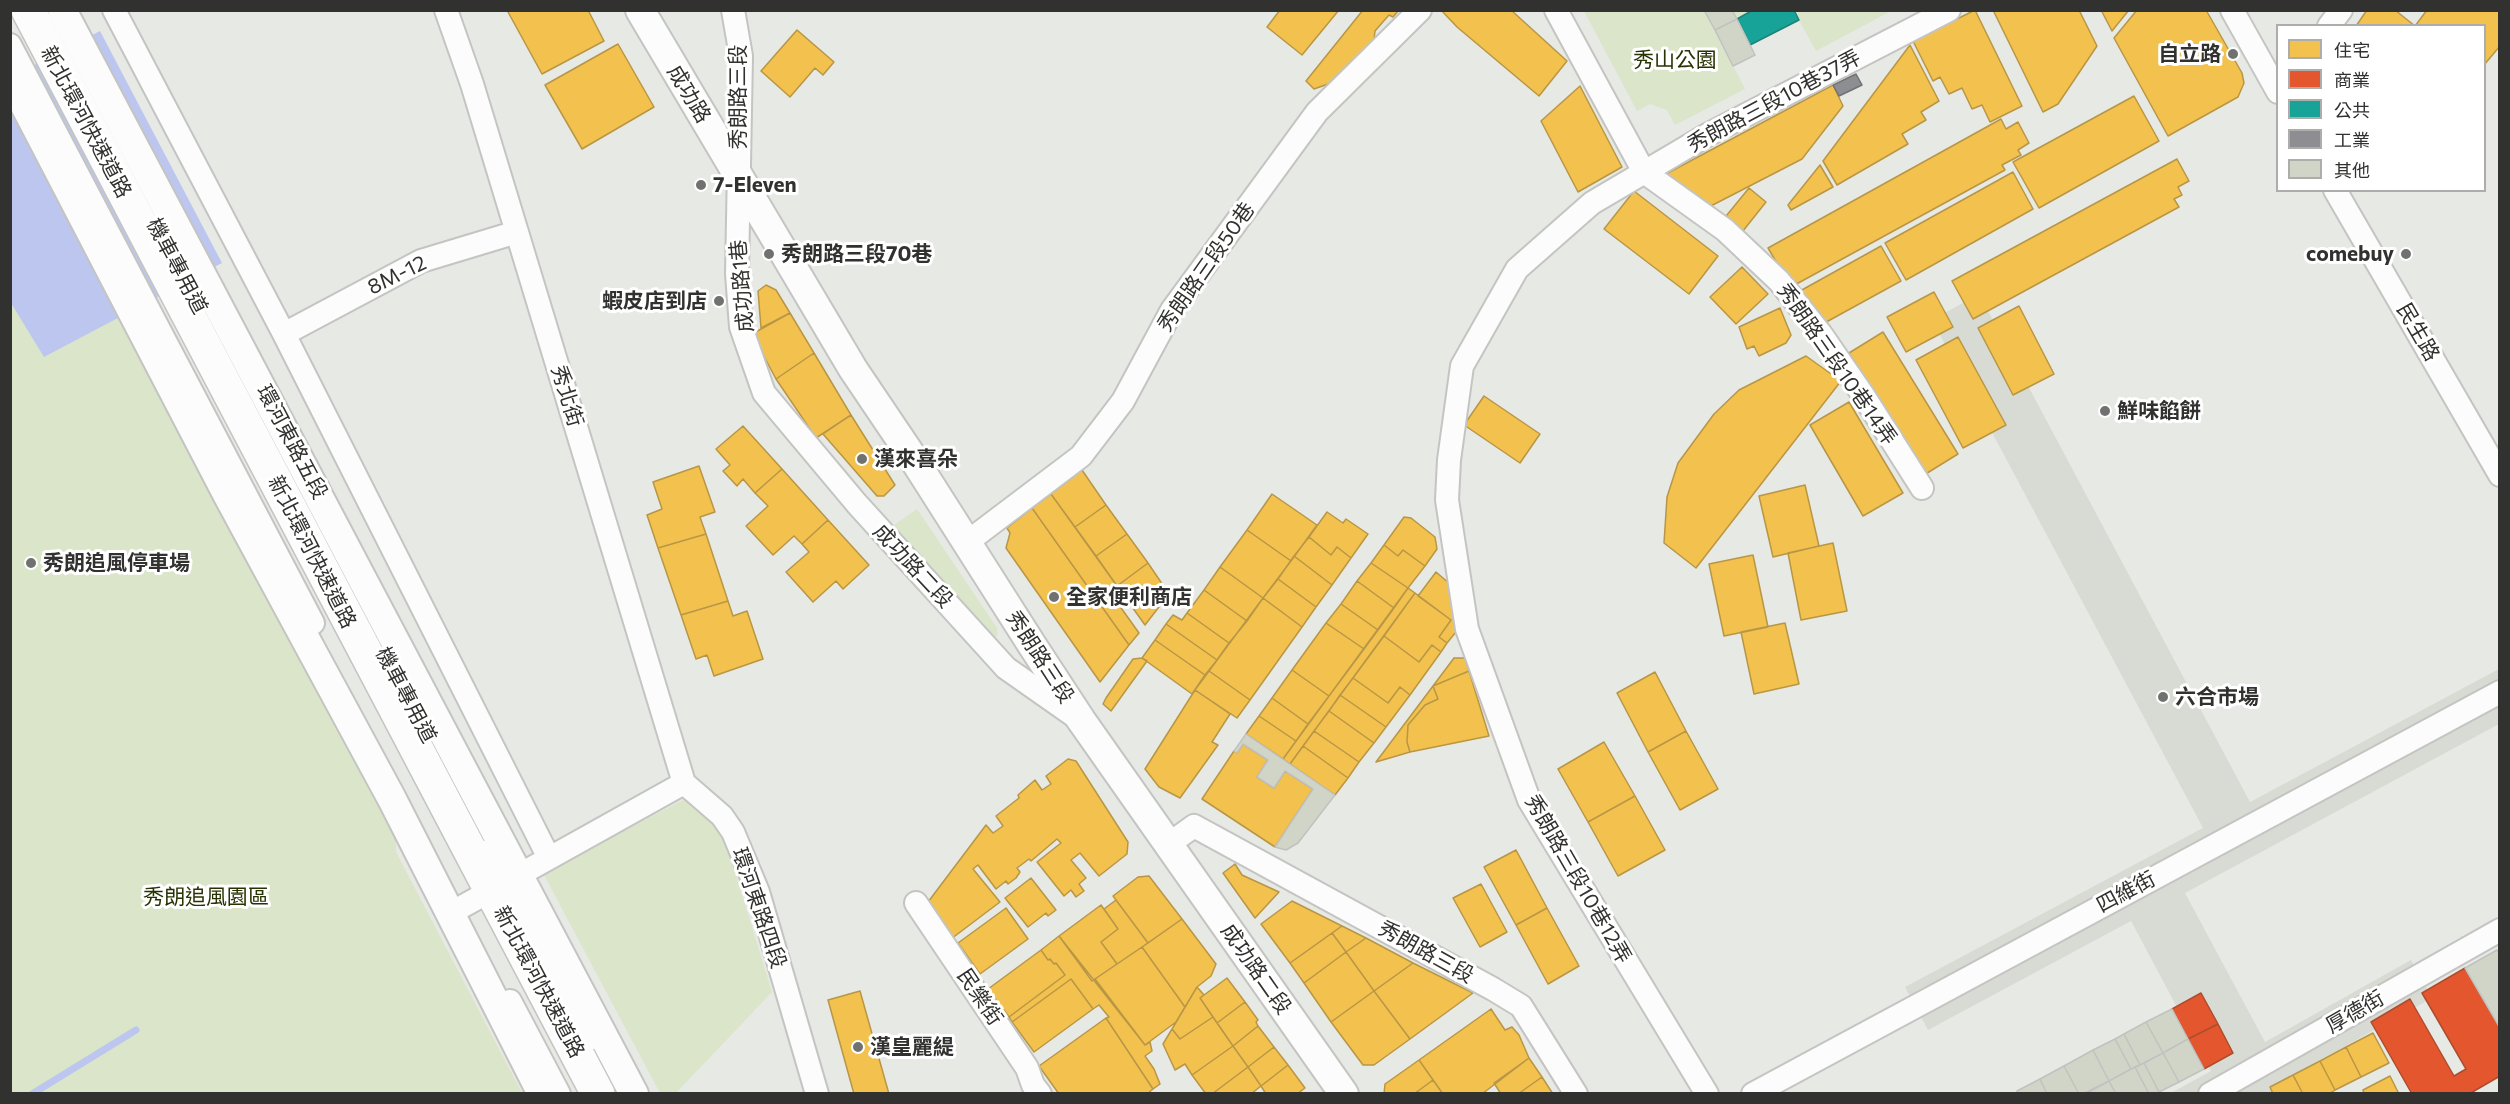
<!DOCTYPE html>
<meta charset="utf-8">
<style>
body{margin:0}
#map{position:relative;width:2510px;height:1104px;overflow:hidden;background:#e7e9e5;font-family:Commissioner,"Noto Sans TC",sans-serif}
canvas{display:block}
.frame{position:absolute;inset:0;border:12px solid #31322f;pointer-events:none}
.legend{position:absolute;left:2276px;top:24px;width:210px;height:168px;box-sizing:border-box;background:#fff;border:2px solid #adadac;margin:0;padding:8px 10px;list-style:none;font-size:18px;color:#31322f}
.legend li{display:flex;align-items:center;gap:12px;height:30px}
.legend b{width:30px;border:2px solid #adadac}
</style>
<div id="map">
<canvas width="2510" height="1104"></canvas>
<div class="frame"></div>
<ul class="legend">
<li><b style="height:16px;background:#f2c14e"></b>住宅</li>
<li><b style="height:16px;background:#e4572e"></b>商業</li>
<li><b style="height:16px;background:#17a398"></b>公共</li>
<li><b style="height:16px;background:#8d8d92"></b>工業</li>
<li><b style="height:16px;background:#d0d5c7"></b>其他</li>
</ul>
</div>
<script>
const ctx = document.querySelector('canvas').getContext('2d');
ctx.lineJoin = 'round';
function fill(path, color) { ctx.fillStyle = color; ctx.fill(path, 'evenodd'); }
const shape = rows => new Path2D(rows.map(r => 'M' + r).join(''));
function stroke(path, color, width, dash) { ctx.strokeStyle = color; ctx.lineWidth = width; ctx.lineCap = dash ? 'butt' : 'round'; ctx.setLineDash(dash || []); ctx.stroke(path); }
function write(font, color, halo, rows, align = 'center') {
  ctx.font = font + ' Commissioner,"Noto Sans TC",sans-serif'; ctx.lineWidth = 6; ctx.setLineDash([]); ctx.textBaseline = 'middle'; ctx.strokeStyle = halo; ctx.fillStyle = color; for (const [text, x, y, turn = 0] of rows) {
    ctx.save(); ctx.translate(x, y); ctx.rotate((+turn || 0) * Math.PI / 180); ctx.textAlign = isNaN(turn) ? turn : align; if (halo) ctx.strokeText(text, 0, 0); ctx.fillText(text, 0, 0); ctx.restore();
  }
}
const built = shape([
 [1979,294,2250,802,2499,669,2499,724,2185,893,2265,1042,2411,960,2432,998,2278,1083,2283,1093,2171,1093,2211,1071,2131,921,1928,1030,1905,987,2203,828,1932,320]
]);
const green = shape([
 [1584,11,1753,11,1715,30,1745,89,1675,125,1667,110,1650,104,1637,111],
 [1794,11,1891,11,1816,51],
 [11,97,396,837,396,852,522,1093,11,1093],
 [917,509,997,628,998,634,996,637,988,635,894,525],
 [687,798,715,824,725,839,772,992,676,1093,660,1093,543,873]
]);
const water = shape([
 [100,31,222,263,44,357,11,303,11,77]
]);
const homes = shape([
 [510,10,588,10,604,41,542,74,508,12,510,10],
 [1280,10,1339,10,1302,55,1267,27,1280,10],
 [1363,10,1399,10,1393,17,1389,15,1375,31,1374,40,1331,83,1314,89,1306,81,1363,10],
 [1441,10,1511,10,1567,61,1539,96,1457,27,1441,10],
 [1975,10,2022,106,1990,122,1982,105,1972,109,1962,88,1949,94,1940,77,1933,81,1913,41,1975,10],
 [1993,10,2079,10,2097,46,2058,104,2043,112,1993,10],
 [2101,10,2129,10,2112,31,2101,10],
 [2137,10,2206,10,2242,73,2244,83,2238,97,2168,136,2114,38,2137,10],
 [2367,10,2395,10,2415,26,2356,26,2367,10],
 [2427,10,2500,10,2500,46,2484,65,2484,26,2415,26,2427,10],
 [797,30,834,62,823,75,815,68,790,97,761,71,797,30],
 [618,44,654,107,582,149,545,85,618,44],
 [1910,45,1939,101,1921,112,1926,120,1902,134,1908,144,1837,185,1823,161,1910,45],
 [1833,85,1843,106,1802,159,1705,209,1664,175,1833,85],
 [1580,86,1622,167,1578,192,1541,121,1580,86],
 [2134,96,2159,141,2039,208,2013,162,2134,96],
 [2001,119,2006,129,2018,122,2029,143,2018,150,2021,155,2002,165,2005,170,1791,287,1768,248,2001,119],
 [2177,159,2189,181,2178,187,2182,195,2174,199,2179,207,1973,319,1952,281,2177,159],
 [1820,165,1833,187,1791,210,1788,205,1820,165],
 [2013,172,2033,209,1906,280,1885,243,2013,172],
 [1749,188,1766,202,1739,236,1722,221,1749,188],
 [1634,191,1718,256,1689,294,1604,229,1634,191],
 [1881,246,1901,281,1819,326,1800,291,1881,246],
 [1742,267,1768,294,1736,324,1710,297,1742,267],
 [766,285,776,290,790,313,761,328,758,291,766,285],
 [1934,292,1953,327,1906,352,1887,317,1934,292],
 [2019,306,2054,374,2013,395,1978,328,2019,306],
 [1780,308,1791,335,1786,343,1759,356,1754,346,1747,349,1739,327,1780,308],
 [790,313,814,353,776,379,752,334,790,313],
 [1883,332,1958,454,1924,475,1849,353,1883,332],
 [1958,337,2006,425,1963,448,1916,360,1958,337],
 [814,353,851,415,816,438,776,379,814,353],
 [1806,356,1841,381,1696,568,1664,543,1667,497,1678,463,1714,414,1739,390,1806,356],
 [1484,396,1540,434,1520,463,1464,425,1484,396],
 [1849,402,1903,493,1863,516,1810,425,1849,402],
 [851,415,895,485,884,496,877,496,823,434,851,415],
 [743,426,782,469,755,493,743,479,737,486,723,471,730,465,716,449,743,426],
 [699,466,715,512,700,517,706,534,658,548,647,515,662,509,653,482,699,466],
 [782,469,828,520,802,544,794,536,773,555,746,526,768,506,755,493,782,469],
 [1082,470,1106,505,1075,527,1051,494,1082,470],
 [1805,485,1819,546,1773,557,1759,496,1805,485],
 [1051,494,1117,586,1109,591,1139,633,1129,645,1032,508,1051,494],
 [1272,494,1317,525,1291,561,1247,530,1272,494],
 [1106,505,1127,534,1096,556,1075,527,1106,505],
 [1032,508,1129,645,1100,682,1006,548,1010,533,1007,528,1032,508],
 [1327,512,1343,523,1346,519,1368,534,1351,558,1337,547,1331,555,1309,537,1327,512],
 [1404,517,1411,518,1435,537,1437,549,1425,566,1403,550,1398,556,1384,545,1404,517],
 [828,520,869,565,843,589,836,581,813,602,786,572,809,552,802,544,828,520],
 [1247,530,1291,561,1263,598,1220,567,1247,530],
 [706,534,728,601,681,615,658,548,706,534],
 [1127,534,1148,563,1117,586,1096,556,1127,534],
 [1309,537,1331,555,1337,547,1351,558,1332,585,1294,556,1309,537],
 [1833,543,1847,611,1801,620,1788,553,1833,543],
 [1384,545,1398,556,1403,550,1425,566,1408,588,1371,563,1384,545],
 [1753,555,1768,627,1724,636,1709,564,1753,555],
 [1294,556,1332,585,1316,607,1278,579,1294,556],
 [1148,563,1169,594,1145,625,1117,586,1148,563],
 [1371,563,1408,588,1394,608,1357,581,1371,563],
 [1220,567,1263,598,1247,621,1204,590,1220,567],
 [1436,572,1450,584,1460,627,1447,643,1439,637,1451,620,1418,596,1436,572],
 [1278,579,1316,607,1302,627,1263,598,1278,579],
 [1357,581,1394,608,1378,630,1341,604,1357,581],
 [1408,588,1415,593,1290,764,1283,759,1408,588],
 [1204,590,1247,621,1229,643,1187,613,1204,590],
 [1415,593,1451,620,1439,637,1447,643,1441,652,1432,645,1419,662,1384,636,1415,593],
 [1263,598,1302,627,1250,700,1209,671,1263,598],
 [728,601,733,616,747,611,763,659,714,676,707,655,696,659,681,615,728,601],
 [1341,604,1378,630,1364,649,1326,623,1341,604],
 [1187,613,1229,643,1217,660,1166,624,1173,615,1182,620,1187,613],
 [1326,623,1364,649,1329,696,1292,670,1326,623],
 [1785,623,1799,684,1754,694,1741,632,1785,623],
 [1166,624,1217,660,1205,675,1155,640,1166,624],
 [1384,636,1419,662,1432,645,1441,652,1410,695,1400,687,1388,703,1353,678,1384,636],
 [1155,640,1205,675,1192,694,1142,658,1155,640],
 [1142,658,1147,661,1111,711,1103,704,1106,698,1133,659,1142,658],
 [1454,658,1465,658,1469,671,1433,686,1454,658],
 [1292,670,1329,696,1308,724,1272,698,1292,670],
 [1209,671,1250,700,1237,718,1195,690,1209,671],
 [1469,671,1489,736,1410,752,1407,742,1408,725,1425,705,1438,699,1433,686,1469,671],
 [1655,672,1686,731,1648,752,1617,693,1655,672],
 [1353,678,1388,703,1400,687,1410,695,1386,727,1340,695,1353,678],
 [1433,686,1438,699,1425,705,1408,725,1407,742,1410,752,1376,762,1433,686],
 [1195,690,1230,714,1212,742,1218,745,1180,798,1159,787,1145,769,1195,690],
 [1340,695,1386,727,1374,743,1329,711,1340,695],
 [1272,698,1308,724,1296,741,1259,716,1272,698],
 [1329,711,1374,743,1359,762,1314,731,1329,711],
 [1259,716,1296,741,1283,759,1246,734,1259,716],
 [1314,731,1359,762,1348,778,1303,746,1314,731],
 [1686,731,1718,789,1680,810,1648,752,1686,731],
 [1604,742,1635,796,1588,822,1558,769,1604,742],
 [1243,744,1268,760,1257,777,1274,788,1285,771,1313,789,1275,847,1202,799,1234,751,1237,753,1243,744],
 [1303,746,1348,778,1335,795,1290,764,1303,746],
 [1068,759,1076,761,1128,842,1127,854,1099,876,1080,853,1071,860,1086,878,1079,884,1084,891,1076,897,1071,890,1064,896,1037,862,1061,843,1057,839,1031,861,1029,859,1017,868,1020,872,1016,878,1008,884,1006,881,996,889,978,865,973,869,1000,902,951,939,928,902,986,825,993,833,1003,826,996,816,1019,798,1018,795,1035,780,1042,790,1051,784,1046,776,1068,759],
 [1635,796,1665,850,1618,876,1588,822,1635,796],
 [1516,850,1547,908,1516,925,1484,867,1516,850],
 [1235,864,1242,875,1279,892,1255,918,1223,873,1235,864],
 [1149,876,1182,919,1148,943,1113,896,1138,877,1149,876],
 [1031,878,1056,910,1048,916,1046,913,1028,927,1005,898,1031,878],
 [1481,884,1507,932,1480,947,1453,898,1481,884],
 [1116,900,1148,943,1117,964,1101,942,1118,929,1104,909,1116,900],
 [1292,901,1342,926,1290,963,1261,924,1292,901],
 [1101,905,1118,929,1101,942,1117,964,1092,981,1059,936,1101,905],
 [1006,908,1028,939,980,974,958,943,1006,908],
 [1547,908,1579,966,1548,984,1516,925,1547,908],
 [1182,919,1216,964,1211,976,1197,987,1185,1007,1142,947,1182,919],
 [1342,926,1366,938,1346,952,1332,933,1342,926],
 [1332,933,1346,952,1304,983,1290,963,1332,933],
 [1059,936,1145,1045,1150,1042,1152,1051,1145,1056,1154,1069,1160,1084,1153,1089,1106,1018,1109,1017,1099,1005,1093,1009,1071,979,1012,1022,1009,1017,1065,975,1056,963,1054,964,1050,959,1048,960,1041,950,1059,936],
 [1366,938,1413,963,1374,991,1346,952,1366,938],
 [1142,947,1185,1007,1176,1022,1145,1045,1095,979,1142,947],
 [1041,950,1048,960,1050,959,1054,964,1056,963,1065,975,1009,1017,988,989,1041,950],
 [1346,952,1374,991,1331,1022,1304,983,1346,952],
 [1413,963,1473,993,1410,1039,1374,991,1413,963],
 [1227,978,1245,1002,1217,1023,1200,998,1227,978],
 [1071,979,1093,1009,1034,1052,1012,1022,1071,979],
 [1197,987,1204,995,1200,998,1213,1017,1180,1039,1172,1029,1197,987],
 [860,991,889,1094,854,1094,828,1000,860,991],
 [1374,991,1410,1039,1374,1065,1363,1065,1331,1022,1374,991],
 [1245,1002,1258,1020,1256,1022,1258,1026,1233,1046,1217,1023,1245,1002],
 [1491,1009,1505,1030,1512,1027,1519,1035,1529,1058,1482,1094,1443,1094,1419,1060,1491,1009],
 [1213,1017,1233,1046,1192,1075,1185,1064,1175,1070,1163,1044,1172,1029,1180,1039,1213,1017],
 [1106,1018,1153,1089,1147,1094,1059,1094,1039,1066,1106,1018],
 [1258,1026,1274,1047,1248,1067,1233,1046,1258,1026],
 [2373,1033,2389,1063,2361,1077,2346,1047,2373,1033],
 [1233,1046,1248,1067,1212,1094,1206,1094,1192,1075,1233,1046],
 [1274,1047,1288,1065,1261,1086,1248,1067,1274,1047],
 [2346,1047,2361,1077,2335,1090,2320,1061,2346,1047],
 [1529,1058,1542,1077,1518,1094,1501,1094,1494,1083,1529,1058],
 [1419,1060,1433,1080,1414,1094,1384,1094,1385,1084,1419,1060],
 [2320,1061,2335,1090,2329,1094,2303,1094,2293,1075,2320,1061],
 [1288,1065,1305,1088,1297,1094,1266,1094,1261,1086,1288,1065],
 [1248,1067,1261,1086,1251,1094,1212,1094,1248,1067],
 [2293,1075,2303,1094,2273,1094,2270,1087,2293,1075],
 [2390,1076,2399,1094,2364,1094,2363,1090,2390,1076],
 [1542,1077,1553,1094,1518,1094,1542,1077],
 [1433,1080,1443,1094,1414,1094,1433,1080]
]);
const shops = shape([
 [2465,968,2500,1028,2500,1076,2469,1094,2412,1094,2371,1022,2410,999,2454,1076,2466,1069,2422,993,2465,968],
 [2201,993,2218,1024,2188,1039,2172,1009,2201,993],
 [2218,1024,2233,1053,2204,1069,2188,1039,2218,1024]
]);
const public = shape([
 [1753,10,1794,10,1799,20,1750,45,1737,19,1753,10]
]);
const industry = shape([
 [1856,74,1862,85,1839,96,1833,85,1856,74]
]);
const stream = shape([
 [32,1094,136,1030]
]);
const building = shape([
 [1704,10,1732,10,1737,19,1715,30,1704,10],
 [1737,19,1755,55,1733,66,1715,30,1737,19],
 [1246,734,1335,795,1298,843,1286,850,1275,847,1313,789,1285,771,1274,788,1257,777,1268,760,1243,744,1237,753,1234,751,1246,734],
 [2497,950,2500,954,2500,1028,2465,968,2497,950],
 [2172,1009,2188,1039,2163,1053,2146,1022,2172,1009],
 [2146,1022,2163,1053,2140,1065,2124,1034,2146,1022],
 [2124,1034,2140,1065,2131,1069,2115,1039,2124,1034],
 [2115,1039,2131,1069,2109,1081,2093,1050,2115,1039],
 [2188,1039,2204,1069,2179,1082,2163,1053,2188,1039],
 [2093,1050,2109,1081,2085,1094,2079,1094,2064,1066,2093,1050],
 [2163,1053,2179,1082,2159,1092,2144,1063,2163,1053],
 [2144,1063,2159,1092,2157,1094,2149,1094,2135,1067,2144,1063],
 [2064,1066,2079,1094,2047,1094,2040,1079,2064,1066],
 [2135,1067,2149,1094,2116,1094,2109,1081,2135,1067],
 [2040,1079,2047,1094,2018,1094,2017,1091,2040,1079],
 [2109,1081,2116,1094,2085,1094,2085,1093,2109,1081]
]);
const minor = shape([
 [114,10,284,334,549,858],
 [446,10,472,84,684,783],
 [733,10,741,56,737,274,741,327,764,393,857,504,1006,668,1073,715],
 [1556,10,1644,172,1725,230,1779,281,1821,334,1863,395,1922,488],
 [2232,10,2278,92],
 [2329,26,2341,10],
 [10,45,313,623],
 [2335,190,2500,475],
 [284,334,421,261,517,232],
 [966,543,1081,456,1123,401,1172,310,1317,112,1420,10],
 [684,783,722,816,733,832,758,892,817,1094],
 [1169,844,1194,826,1493,989,1521,1006,1576,1094],
 [489,851,589,1039],
 [916,903,1027,1068,1033,1085,1040,1094],
 [449,914,684,783],
 [510,1001,559,1094],
 [1707,1094,1529,800,1467,629,1447,500,1449,460,1462,366,1517,269,1592,203,1709,134,1949,10],
 [1753,1094,2500,692],
 [2210,1094,2500,930]
]);
const tertiary = shape([
 [62,10,634,1094],
 [640,10,853,369,913,458,1032,645,1081,720,1344,1094],
 [10,77,227,494,392,799,542,1094]
]);
const trunk = shape([
 [28,10,598,1094]
]);
const markers = [
 [2233,54,6,"#71726f"],
 [701,185,6,"#71726f"],
 [769,254,6,"#71726f"],
 [2406,254,6,"#71726f"],
 [719,301,6,"#71726f"],
 [2105,411,6,"#71726f"],
 [862,459,6,"#71726f"],
 [31,563,6,"#71726f"],
 [1054,597,6,"#71726f"],
 [2163,697,6,"#71726f"],
 [858,1047,6,"#71726f"]
];
const poiNames = [
 ["自立路",2221,54,"right"],
 ["7-Eleven",713,185],
 ["秀朗路三段70巷",781,254],
 ["comebuy",2394,254,"right"],
 ["蝦皮店到店",707,301,"right"],
 ["鮮味餡餅",2117,411],
 ["漢來喜朵",874,459],
 ["秀朗追風停車場",43,563],
 ["全家便利商店",1066,597],
 ["六合市場",2175,697],
 ["漢皇麗緹",870,1047]
];
const parkNames = [
 ["秀山公園",1675,60],
 ["秀朗追風園區",206,897]
];
const streetNames = [
 ["成功路",689,94,59],
 ["秀朗路三段",738,97,-90],
 ["秀朗路三段10巷37弄",1774,101,-28],
 ["新北環河快速道路",86,122,62],
 ["機車專用道",177,266,62],
 ["秀朗路三段50巷",1206,267,-55],
 ["8M-12",397,275,-26],
 ["成功路1巷",742,286,-95],
 ["民生路",2418,332,60],
 ["秀朗路三段10巷14弄",1837,364,55],
 ["秀北街",567,396,73],
 ["環河東路五段",292,442,62],
 ["新北環河快速道路",312,552,63],
 ["成功路二段",913,566,47],
 ["秀朗路三段",1040,657,57],
 ["機車專用道",406,695,62],
 ["秀朗路三段10巷12弄",1578,879,60],
 ["四維街",2126,892,-28],
 ["環河東路四段",759,908,71],
 ["秀朗路三段",1426,952,29],
 ["成功路二段",1256,969,55],
 ["新北環河快速道路",539,982,62],
 ["民樂街",980,997,56],
 ["厚德街",2355,1012,-30]
];
fill(built, '#d8dbd3');
fill(green, '#dbe5c9');
fill(water, '#bcc6ef');
fill(homes, '#f2c14e');
stroke(homes, '#b89645', 1.5);
fill(shops, '#e4572e');
stroke(shops, '#ae4c2e', 1.5);
fill(public, '#17a398');
stroke(public, '#1f8178', 1.5);
fill(industry, '#8d8d92');
stroke(industry, '#717274', 1.5);
stroke(stream, '#bcc6ef', 7);
fill(building, '#d0d5c7');
stroke(building, '#c1c2c0', 1.5);
stroke(minor, '#c4c5c2', 26);
stroke(tertiary, '#c4c5c2', 32);
stroke(trunk, '#c4c5c2', 36);
stroke(minor, '#fbfcfb', 22);
stroke(tertiary, '#fbfcfb', 28);
stroke(trunk, '#fbfcfb', 33);
for (const [x, y, r, color] of markers) { const dot = new Path2D(); dot.arc(x, y, r, 0, 2 * Math.PI); ctx.fillStyle = color; ctx.fill(dot); stroke(dot, '#fff', 2); }
write('bold 21px', '#31322f', '#fff', poiNames, 'left');
write('21px', '#283303', '#fff', parkNames);
write('21px', '#31322f', '#fff', streetNames);
</script>
